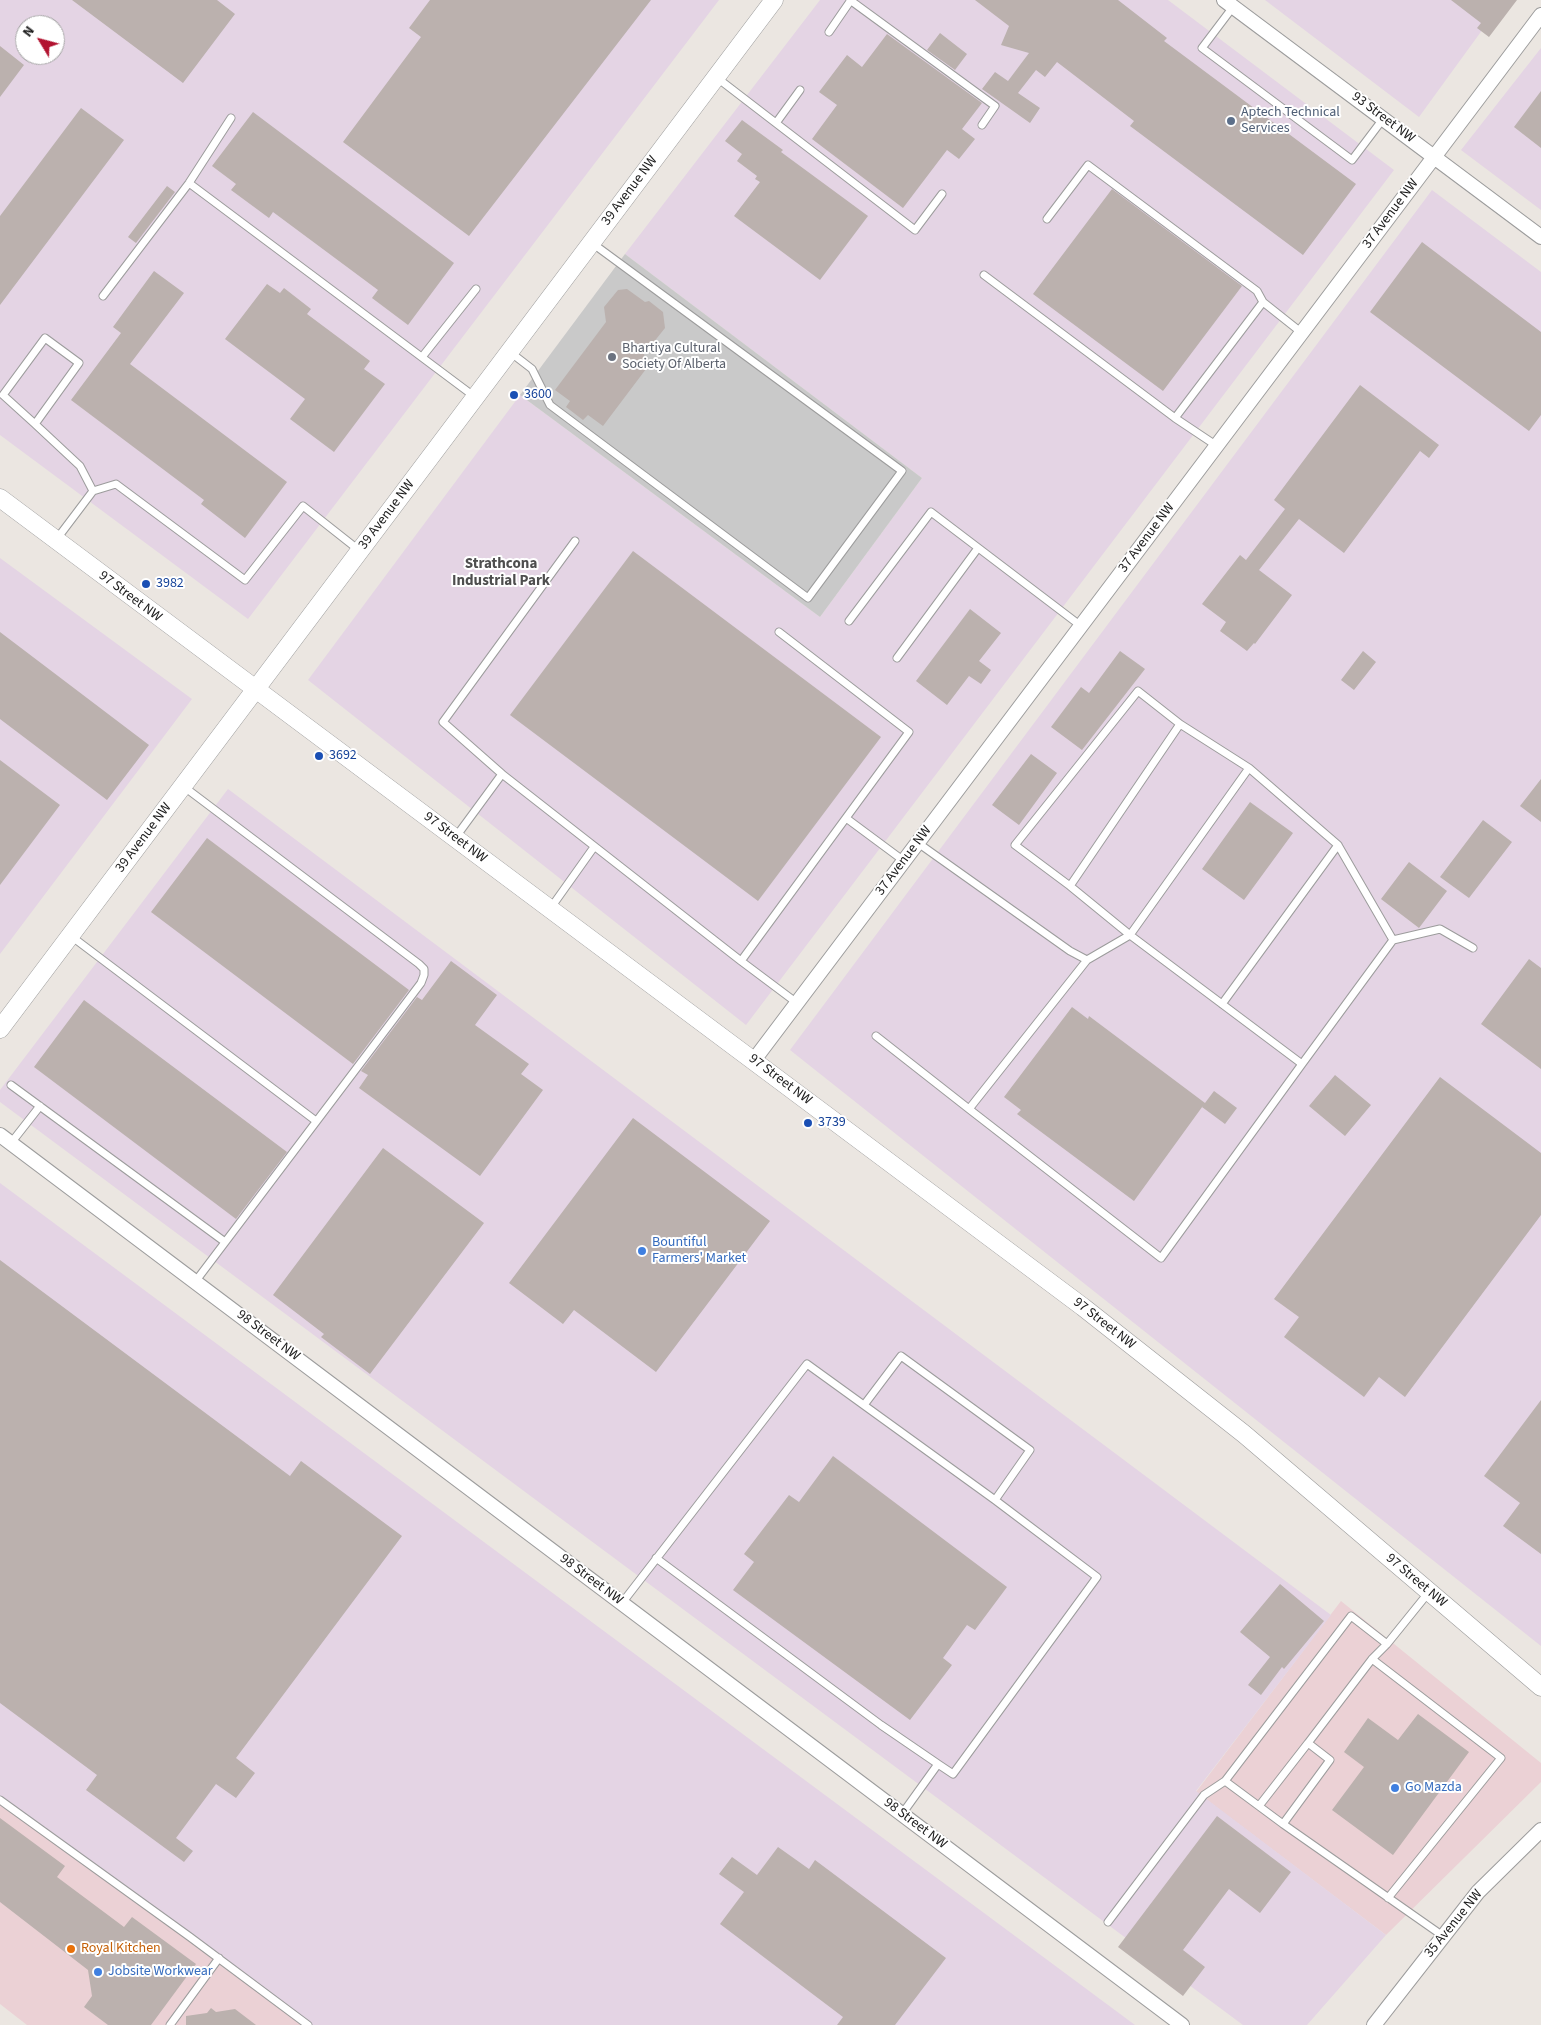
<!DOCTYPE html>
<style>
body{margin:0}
#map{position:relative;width:1541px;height:2025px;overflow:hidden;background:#ebe6e1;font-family:"Source Sans 3",sans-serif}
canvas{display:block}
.north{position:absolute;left:15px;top:15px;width:50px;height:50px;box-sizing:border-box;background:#fff;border:1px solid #a4a4a4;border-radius:50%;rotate:307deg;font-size:14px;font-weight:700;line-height:20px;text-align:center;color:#1b1b1b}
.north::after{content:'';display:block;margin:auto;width:18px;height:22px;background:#b21330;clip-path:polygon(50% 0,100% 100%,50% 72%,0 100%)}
</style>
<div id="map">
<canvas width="1541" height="2025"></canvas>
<div class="north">N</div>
</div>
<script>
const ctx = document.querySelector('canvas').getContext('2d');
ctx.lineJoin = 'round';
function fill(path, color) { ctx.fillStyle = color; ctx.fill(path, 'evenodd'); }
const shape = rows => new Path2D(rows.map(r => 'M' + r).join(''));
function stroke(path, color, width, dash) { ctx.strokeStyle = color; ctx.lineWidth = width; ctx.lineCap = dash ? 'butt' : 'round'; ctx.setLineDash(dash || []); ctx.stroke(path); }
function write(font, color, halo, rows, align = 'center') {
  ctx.font = font + ' "Source Sans 3",sans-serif'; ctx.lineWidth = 4; ctx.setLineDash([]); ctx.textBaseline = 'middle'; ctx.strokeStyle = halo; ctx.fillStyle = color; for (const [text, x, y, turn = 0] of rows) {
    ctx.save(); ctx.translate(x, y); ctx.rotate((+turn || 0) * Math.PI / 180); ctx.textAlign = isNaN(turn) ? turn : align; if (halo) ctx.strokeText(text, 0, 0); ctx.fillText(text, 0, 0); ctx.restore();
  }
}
const commercial = shape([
 [1341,1601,1541,1763,1541,1782,1386,1935,1196,1792],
 [0,1796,308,2025,27,2025,0,2004]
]);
const industrial = shape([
 [0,0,719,0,248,619,0,435],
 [25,25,55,25,55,55,25,55],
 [820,0,1168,0,1394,170,746,1025,308,680,520,395,820,617,922,478,625,254],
 [1265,0,1504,0,1419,117],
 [1541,48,1541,210,1461,150],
 [1432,190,1541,272,1541,1646,790,1050],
 [0,558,192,699,0,954],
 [228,789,1331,1615,1196,1791,1386,1935,1307,2025,1243,2025,0,1102,0,1090],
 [0,1183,1135,2025,308,2025,0,1796]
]);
const religious = shape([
 [625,254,922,478,820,617,520,395]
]);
const building = shape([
 [72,0,217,0,235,14,183,83],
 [430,0,651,0,469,236,343,142,421,37,409,28],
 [975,0,1118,0,1167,38,1164,41,1356,184,1303,255,1130,126,1134,121,1057,62,1045,77,1036,70,1018,93,1040,108,1030,123,982,89,995,72,1008,81,1029,53,1001,45,1009,26],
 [1451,0,1517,0,1489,37,1477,28,1481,23],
 [940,33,967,54,955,70,927,50],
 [887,34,982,103,962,129,975,139,959,159,947,150,903,208,812,139,837,105,819,92,847,55,862,67],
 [0,46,24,65,0,97],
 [1541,91,1541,148,1514,127],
 [81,108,124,140,0,305,0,216],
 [253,112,454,263,408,325,372,298,378,290,273,212,269,218,231,190,236,184,212,166],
 [742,120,783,150,781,152,868,216,820,280,734,216,760,182,755,179,757,176,737,161,742,154,725,141],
 [167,186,175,192,136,243,128,237],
 [1112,189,1242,286,1163,391,1033,294],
 [1422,242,1541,332,1541,415,1529,431,1370,312],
 [154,271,184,293,130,364,287,482,245,538,201,504,204,500,71,400,121,333,113,327],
 [267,284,280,293,284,288,311,309,307,314,370,361,364,369,385,384,334,452,290,419,305,399,225,339],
 [627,289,645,302,649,301,663,312,665,328,653,343,643,345,646,369,603,426,588,415,583,420,566,407,570,401,555,390,606,322,604,307,618,290],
 [1360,385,1439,445,1429,458,1420,451,1344,553,1299,519,1259,570,1292,595,1255,644,1254,643,1247,651,1220,631,1226,622,1202,604,1240,555,1246,560,1285,509,1274,500],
 [633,551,881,737,758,901,510,715],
 [970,609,1001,633,979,661,991,670,981,684,969,676,947,705,916,681],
 [0,632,149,745,107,800,0,719],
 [1120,651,1145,669,1082,750,1051,727,1081,687,1089,693],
 [1363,651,1376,662,1354,690,1341,680],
 [1031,754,1057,773,1019,825,992,805],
 [0,760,60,805,0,885],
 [1541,779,1541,822,1520,806],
 [1250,802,1293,833,1244,900,1202,869],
 [1483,820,1512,842,1469,898,1440,877],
 [207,838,409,990,353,1064,151,912],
 [1409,862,1447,891,1419,928,1381,899],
 [1529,959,1541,968,1541,1069,1481,1024],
 [451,961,497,995,475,1025,529,1064,521,1074,543,1090,480,1176,359,1088,368,1075,361,1071,417,997,422,1000],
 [84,1000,287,1152,236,1219,34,1067],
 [1072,1007,1088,1019,1089,1016,1205,1103,1134,1201,1017,1114,1021,1110,1004,1097],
 [1335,1075,1371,1105,1345,1136,1309,1106],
 [1440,1077,1541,1153,1541,1215,1405,1397,1379,1377,1364,1397,1284,1337,1299,1317,1274,1299],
 [1214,1091,1237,1108,1225,1124,1202,1107],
 [633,1118,770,1221,656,1372,574,1310,563,1324,509,1283],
 [383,1148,484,1223,370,1374,321,1337,324,1334,273,1295],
 [0,1260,290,1476,301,1461,402,1536,236,1758,255,1773,236,1798,216,1784,176,1838,193,1851,184,1862,86,1790,97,1775,0,1703],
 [1541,1400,1541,1554,1503,1526,1520,1503,1484,1476],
 [833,1456,1007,1587,975,1630,967,1625,943,1658,952,1665,910,1720,733,1590,754,1562,744,1554,789,1495,799,1502],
 [1280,1584,1324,1621,1284,1669,1282,1667,1261,1695,1248,1685,1270,1657,1240,1632],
 [1418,1714,1469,1752,1393,1855,1332,1810,1364,1767,1344,1752,1368,1718,1398,1740],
 [1217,1816,1291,1872,1260,1913,1229,1889,1183,1950,1205,1967,1183,1996,1118,1947],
 [0,1818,65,1866,57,1877,124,1927,132,1917,196,1964,151,2025,108,2025,84,2007,92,1996,88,1970,0,1902],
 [778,1847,809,1869,815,1860,946,1958,895,2025,837,2025,843,2017,720,1924,744,1892,719,1874,732,1857,757,1875],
 [211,2008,216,2012,235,2009,256,2025,186,2025,186,2016,207,2013]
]);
const service = shape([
 [850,0,995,106,982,125],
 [1233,7,1202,48,1352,160,1383,119],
 [829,32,851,0],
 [716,77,915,230,942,194],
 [776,123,800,90],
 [189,183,475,397],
 [1047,219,1088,165,1257,291,1263,302],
 [984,275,1175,418],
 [103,296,189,183,231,118],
 [510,352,532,369,550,405,808,598,902,471,592,243],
 [422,357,476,289],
 [35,424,3,395,45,338,79,363,35,424,80,466,93,491],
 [1217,446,1175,418,1263,302,1302,333],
 [56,540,93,491,116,484,245,580,303,506,360,551],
 [849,621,931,512,1081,626],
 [897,658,978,548],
 [1180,724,1070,886,1015,845,1138,691,1180,724,1249,768,1338,845,1222,1004],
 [502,774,741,961,909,732,779,632],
 [183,786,419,964,424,969,424,975,421,983,195,1282],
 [846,818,904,861],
 [455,838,502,774,443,722,575,541],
 [918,843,1070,951,1087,960],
 [1070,886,1130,935,1249,768],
 [550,909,594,847],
 [71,936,316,1121],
 [1393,940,1440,929,1473,948],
 [741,961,797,1003],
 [876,1036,969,1109,1161,1258,1302,1064,1130,935,1087,960,969,1109],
 [1302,1064,1393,940,1338,845],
 [11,1085,225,1242],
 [11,1143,40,1106],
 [864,1405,901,1356,1030,1450,995,1500],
 [656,1558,881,1725,938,1764],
 [622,1603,807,1364,995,1500,1097,1577,953,1774,938,1764,902,1814],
 [1387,1644,1351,1616,1225,1781,1283,1824,1330,1760,1308,1743,1372,1659,1387,1644,1429,1592],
 [1372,1659,1501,1758,1388,1898],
 [0,1800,190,1937,308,2025],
 [1259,1806,1308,1743],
 [1283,1824,1443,1936],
 [1108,1922,1204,1795,1225,1781],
 [170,2025,219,1958]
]);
const minor = shape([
 [1224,0,1541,237],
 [754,1060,1541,15],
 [0,1135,1182,2025],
 [1374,2025,1478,1892,1541,1830]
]);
const tertiary = shape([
 [0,498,1083,1307,1244,1434,1541,1687],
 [0,1029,774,0]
]);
const markers = [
 [1231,121,5,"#5c6f8a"],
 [612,357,5,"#6b7280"],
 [514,395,5,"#1a4fb4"],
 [146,584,5,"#1a4fb4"],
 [319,756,5,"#1a4fb4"],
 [808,1123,5,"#1a4fb4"],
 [642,1251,5,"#3f7fe0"],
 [1395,1788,5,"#3f7fe0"],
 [71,1949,5,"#e8710a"],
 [98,1972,5,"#3f7fe0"]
];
const serviceNames = [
 ["Aptech Technical",1241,113],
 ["Services",1241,129]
];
const streetNames = [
 ["93 Street NW",1383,118,37],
 ["39 Avenue NW",630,191,-53],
 ["37 Avenue NW",1391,214,-53],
 ["39 Avenue NW",387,515,-53],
 ["37 Avenue NW",1147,538,-53],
 ["97 Street NW",130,597,37],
 ["39 Avenue NW",144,838,-53],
 ["97 Street NW",455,838,37],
 ["37 Avenue NW",904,861,-53],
 ["97 Street NW",780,1080,37],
 ["97 Street NW",1104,1324,38],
 ["98 Street NW",268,1336,37],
 ["98 Street NW",591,1580,37],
 ["97 Street NW",1416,1581,40],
 ["98 Street NW",915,1824,37],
 ["35 Avenue NW",1454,1924,-51]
];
const worshipNames = [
 ["Bhartiya Cultural",622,349],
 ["Society Of Alberta",622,365]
];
const transitNames = [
 ["3600",524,395],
 ["3982",156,584],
 ["3692",329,756],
 ["3739",818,1123]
];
const shopNames = [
 ["Bountiful",652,1243],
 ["Farmers' Market",652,1259],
 ["Go Mazda",1405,1788],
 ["Jobsite Workwear",108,1972]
];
const foodNames = [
 ["Royal Kitchen",81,1949]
];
const neighbourhoodNames = [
 ["Strathcona",501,565],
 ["Industrial Park",501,582]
];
fill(commercial, '#ebd1d5');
fill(industrial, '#e4d4e4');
fill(religious, '#c9c9c9');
fill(building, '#bbb1ae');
stroke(service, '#9c9c9c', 9);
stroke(minor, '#9c9c9c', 16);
stroke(tertiary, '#9c9c9c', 19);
stroke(service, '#fff', 7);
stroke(minor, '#fff', 14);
stroke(tertiary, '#fff', 18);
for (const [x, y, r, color] of markers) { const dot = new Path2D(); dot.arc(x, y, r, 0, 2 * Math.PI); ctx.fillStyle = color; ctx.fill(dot); stroke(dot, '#fff', 2); }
write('14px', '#4e5e75', '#fff', serviceNames, 'left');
write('14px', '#1b1b1b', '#fff', streetNames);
write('14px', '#5b616d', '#fff', worshipNames, 'left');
write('14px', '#164399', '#fff', transitNames, 'left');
write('14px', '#366cbe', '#fff', shopNames, 'left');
write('14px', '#c56008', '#fff', foodNames, 'left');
write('bold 15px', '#4e4e4e', '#fff', neighbourhoodNames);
</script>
